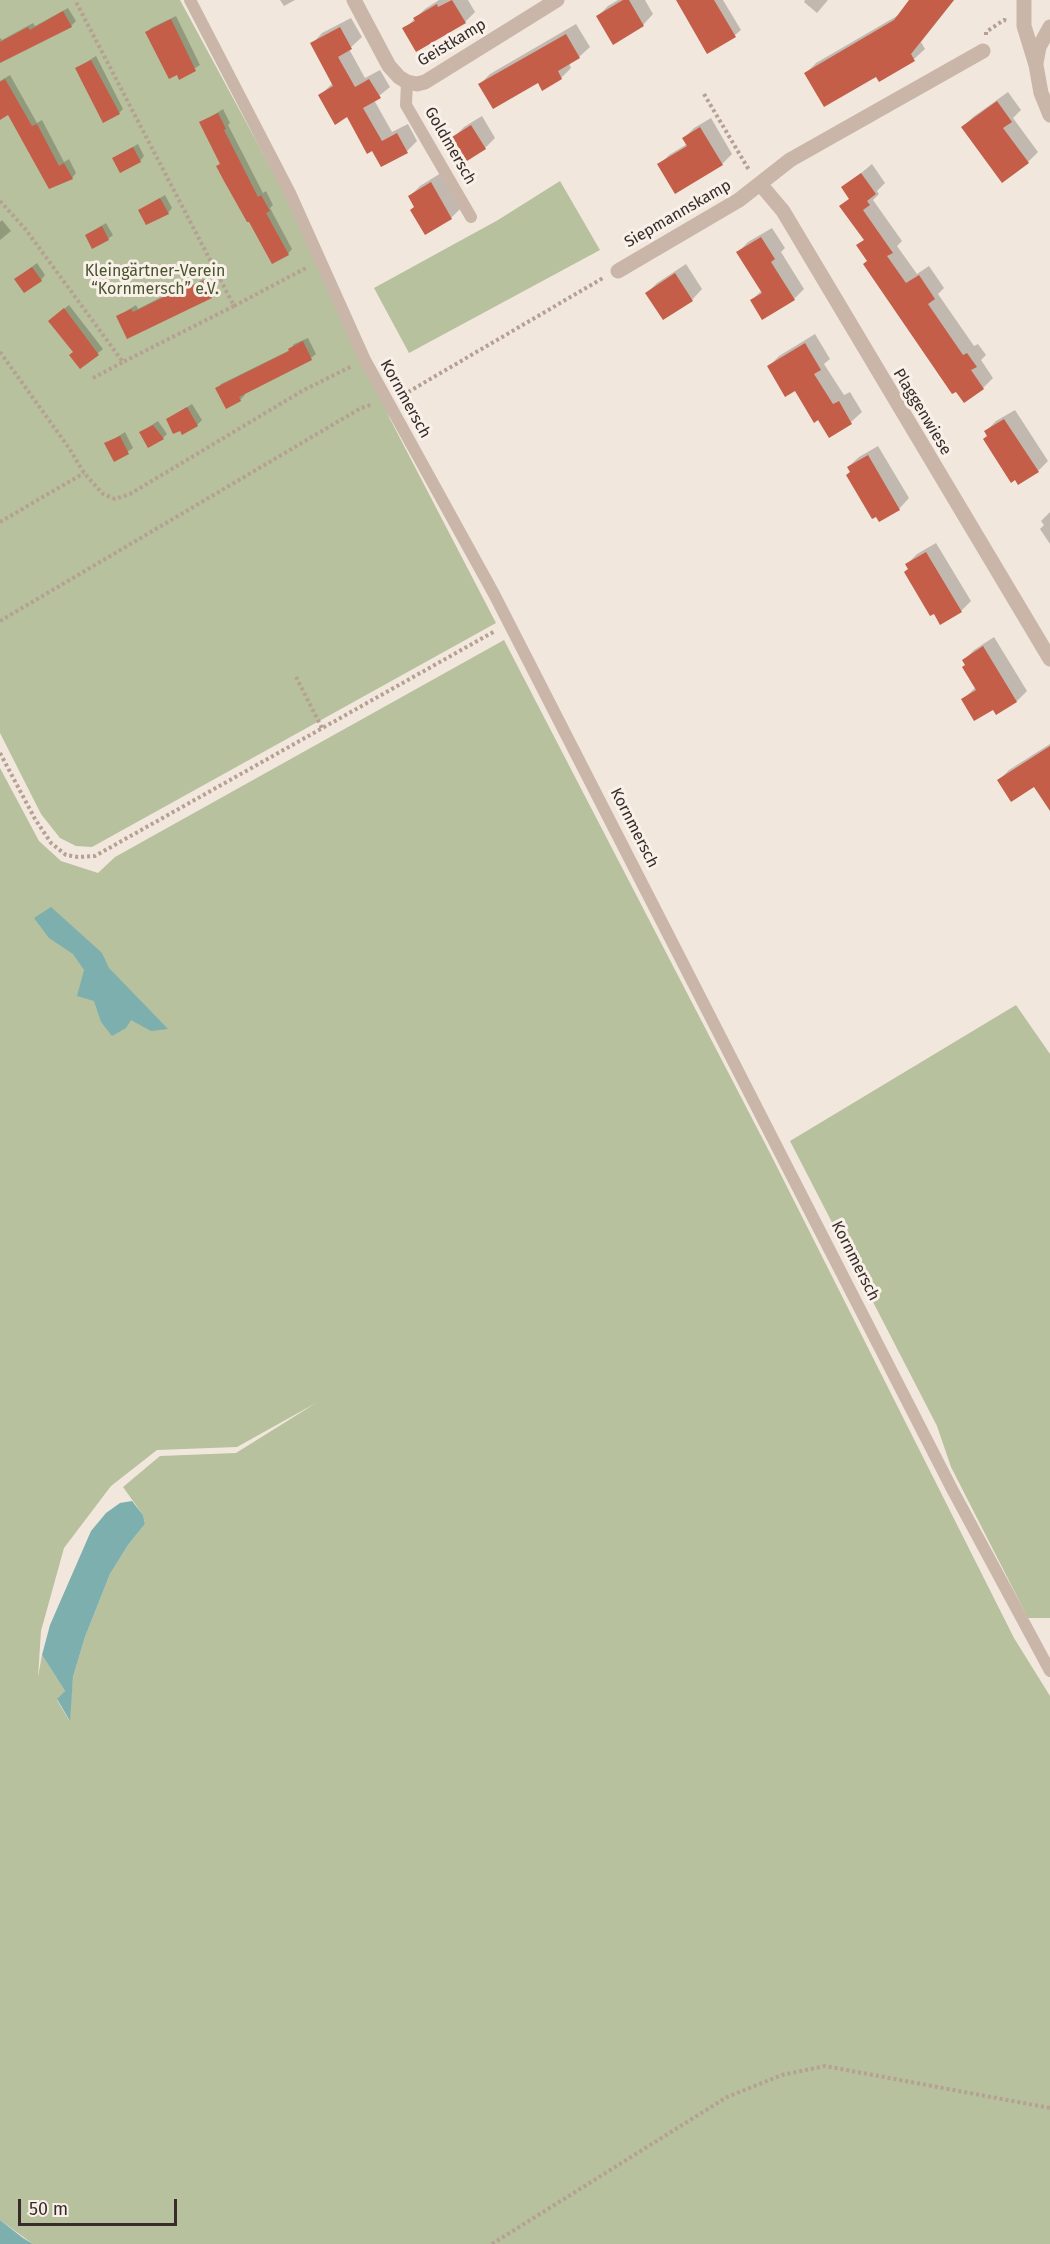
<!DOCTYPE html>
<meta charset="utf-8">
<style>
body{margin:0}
#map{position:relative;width:1050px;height:2244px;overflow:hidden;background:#f2e7dd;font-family:"Fira Sans",sans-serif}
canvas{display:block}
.scale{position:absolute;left:18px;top:2199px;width:159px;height:27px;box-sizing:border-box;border:3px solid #372c29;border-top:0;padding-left:8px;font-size:18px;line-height:21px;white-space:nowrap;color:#372c29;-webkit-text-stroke:4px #f9f1e9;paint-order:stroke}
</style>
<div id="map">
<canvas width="1050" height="2244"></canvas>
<div class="scale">50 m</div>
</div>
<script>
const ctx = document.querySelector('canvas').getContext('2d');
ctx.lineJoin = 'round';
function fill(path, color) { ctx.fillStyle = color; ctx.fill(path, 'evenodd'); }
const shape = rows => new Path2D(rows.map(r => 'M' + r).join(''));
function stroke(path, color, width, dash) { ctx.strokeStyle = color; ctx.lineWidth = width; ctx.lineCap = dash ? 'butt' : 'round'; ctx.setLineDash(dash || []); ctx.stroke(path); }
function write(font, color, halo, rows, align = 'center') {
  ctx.font = font + ' "Fira Sans",sans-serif'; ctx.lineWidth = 6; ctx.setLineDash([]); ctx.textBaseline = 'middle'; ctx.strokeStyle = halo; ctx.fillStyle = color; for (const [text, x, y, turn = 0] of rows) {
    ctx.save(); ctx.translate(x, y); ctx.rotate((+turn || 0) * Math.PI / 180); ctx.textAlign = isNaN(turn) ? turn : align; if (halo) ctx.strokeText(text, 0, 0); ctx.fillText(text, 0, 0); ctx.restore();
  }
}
const green = shape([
 [0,0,180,0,286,196,383,399,389,417,496,623,92,847,76,846,60,838,41,814,0,733],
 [560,181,600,250,409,353,374,288,498,220],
 [504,640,770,1153,1014,1638,1050,1696,1050,2244,33,2244,0,2220,0,768,39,841,61,861,98,873,115,857],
 [316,1403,236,1453,160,1456,123,1487,143,1515,145,1524,128,1545,110,1574,85,1637,73,1677,69,1720,57,1700,65,1691,42,1655,38,1677,41,1631,64,1548,111,1486,157,1450,237,1447],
 [1016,1005,1050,1054,1050,1618,1028,1618,951,1467,937,1426,790,1141]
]);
const water = shape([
 [51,907,102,953,109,968,168,1029,151,1031,131,1020,126,1028,112,1036,101,1022,94,1001,77,996,84,970,73,954,49,938,34,918],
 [132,1501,143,1515,145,1524,128,1545,110,1574,85,1637,73,1677,70,1721,57,1699,65,1691,42,1655,50,1625,91,1531,106,1513,120,1503],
 [0,2220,23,2238,33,2244,0,2244]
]);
const shadow = shape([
 [280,0,295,0,284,6],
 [439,0,468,0,475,12,465,22,404,29,425,9],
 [618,0,645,0,653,14,643,25,598,16,608,6],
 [678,0,723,0,741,30,735,35,708,52],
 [805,0,828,0,817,13,804,2],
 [911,0,954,0,921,42,925,49,914,59,879,80,877,75,806,73,816,63,902,13],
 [68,8,76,21,71,26,0,62,0,38,2,40,33,23,35,26],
 [176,16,200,65,180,78,147,33,151,28],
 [351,18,362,37,349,49,365,78,380,70,390,87,374,100,392,132,408,124,417,141,407,151,381,165,373,149,348,115,320,95,333,83,312,44,322,33],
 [576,24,590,47,579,57,569,63,571,68,561,78,539,81,480,84,490,74],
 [96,56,123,109,119,113,77,68],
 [10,75,37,123,42,120,64,162,69,159,76,173,72,178,54,186,8,113,0,117,0,81],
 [1008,92,1021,110,1013,118,1038,152,1028,162,963,127,973,117],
 [223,109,230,123,228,125,263,193,266,191,273,205,270,208,292,249,288,254,221,163,201,123],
 [482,116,495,138,485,148,454,137,464,127],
 [711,118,732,154,722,164,659,165,669,155,687,144,684,138,694,128],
 [138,144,144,156,140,161,114,158],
 [872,164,885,183,877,191,879,194,873,200,902,241,897,246,917,274,929,266,944,288,938,294,974,346,978,344,986,355,981,360,993,378,983,388,868,261,858,246,865,239,841,206,850,198,843,188],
 [441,173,461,208,451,218,416,206,410,196,420,186],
 [165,195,172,208,168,213,140,210],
 [2,220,11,231,0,240,0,222],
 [106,223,113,235,108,239,86,235],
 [772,228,785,248,781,252,804,289,794,299,752,300,762,290,738,252,748,242],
 [37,263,45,275,41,280,21,275],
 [686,264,702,289,692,300,647,293,657,283],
 [208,277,215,292,211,297,118,316,136,305,138,309,173,291,174,294],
 [69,305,103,349,81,367,55,316],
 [815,334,830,359,824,364,844,395,850,392,862,412,851,422,829,436,819,418,795,389,769,366,779,356],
 [308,338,316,354,311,358,244,393,245,395,240,400,217,389,221,384,290,350,294,344],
 [192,404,202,420,197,425,168,419],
 [1015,410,1048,461,1038,471,988,436,986,431,996,421],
 [158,421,167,434,163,438,141,432],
 [125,432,133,448,115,460,106,444],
 [878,446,909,498,899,509,851,471,848,467,859,457],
 [1050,512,1050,544,1040,529,1044,525,1041,521],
 [936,543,971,601,961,611,907,564,917,554],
 [994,637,1027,691,1017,701,997,713,993,707,963,699,976,687,964,660,974,650],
 [1050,744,1050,806,1035,785,999,780,1009,770]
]);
const building = shape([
 [452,0,466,23,416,52,402,28,415,21,413,18,437,4,438,7],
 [623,0,629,0,644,26,613,45,596,16],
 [676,0,714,0,736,37,707,54],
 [909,0,954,0,911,54,915,61,879,82,876,77,824,107,804,73,894,20],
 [63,11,72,27,0,63,0,42,28,27,30,30],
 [171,19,196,71,179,80,177,75,169,79,145,32],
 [340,27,352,49,338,57,355,87,369,79,381,98,363,108,382,141,397,133,408,153,381,167,372,151,367,154,347,117,335,125,318,95,333,86,310,43],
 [566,34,580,58,558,71,562,79,542,91,538,83,493,109,478,84],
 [91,60,120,114,103,123,75,68],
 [5,79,32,126,37,124,59,166,64,163,73,179,49,189,8,115,0,120,0,82],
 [997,101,1012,122,1003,128,1029,163,1002,183,961,127],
 [218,113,226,129,224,130,258,197,261,195,270,211,266,213,289,255,272,264,249,222,247,222,224,181,216,166,220,164,199,122],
 [471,125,486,149,467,161,452,137],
 [700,127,723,165,675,194,657,164,687,146,682,138],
 [133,147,141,162,120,173,112,158],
 [861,173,876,194,867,201,870,205,863,210,893,253,887,256,906,283,919,275,935,299,928,304,963,355,967,353,977,367,971,370,984,389,964,403,956,392,952,394,863,264,867,261,856,245,864,240,839,206,849,199,841,187],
 [431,182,452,219,425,235,410,210,414,207,408,196],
 [160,198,169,214,146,225,138,210],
 [102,226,109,240,92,249,85,235],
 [761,237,775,259,771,262,795,300,762,320,750,300,762,293,736,252],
 [32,267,42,281,24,293,14,279],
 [675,273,693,301,663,320,645,293],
 [203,281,212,298,127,339,116,316,131,309,133,312,168,295,169,297],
 [64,308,99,355,80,369,69,355,73,352,48,321],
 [303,341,312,360,239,397,241,401,226,409,215,388,289,351,288,349],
 [805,343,821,370,814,374,833,404,839,401,852,424,829,438,818,420,814,423,795,391,785,397,767,366],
 [187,407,198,426,182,435,180,431,173,434,166,419],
 [1004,419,1039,472,1018,485,1015,480,1011,483,983,439,987,436,984,431],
 [153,425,164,439,148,448,139,432],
 [120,436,129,454,114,462,104,443],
 [868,455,900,510,879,522,876,517,872,519,846,475,850,472,847,467],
 [926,552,962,612,940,625,934,614,930,616,904,572,908,569,905,564],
 [983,646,1017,702,996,715,993,710,974,721,961,699,976,690,962,667,965,665,962,660],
 [1050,746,1050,811,1034,787,1011,802,997,780]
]);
const path = shape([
 [986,35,986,32,1004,20,1008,21],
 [704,94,749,170],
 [0,201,26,230,123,362,234,306,75,0],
 [234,306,306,268],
 [0,352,69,448,84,473,103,494,115,499,130,494,302,391,352,366],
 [93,378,123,362],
 [403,395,603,278],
 [0,522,84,473],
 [0,621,361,408,373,404],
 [296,677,322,728],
 [0,753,35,819,51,843,66,855,78,857,95,856,495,631],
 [492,2244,727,2097,782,2075,825,2066,1050,2108]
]);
const service = shape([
 [190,0,290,193,365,360,494,594,952,1489,1050,1671],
 [407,82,406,105,471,217]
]);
const minor = shape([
 [354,0,389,66,399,77,407,82,417,84,425,82,557,0],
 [1024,0,1024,26,1036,65,1041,93,1050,115],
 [1036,63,1039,47,1050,27],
 [761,185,783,211,1050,659],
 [618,271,739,200,790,160,983,51]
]);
const streetNames = [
 ["Geistkamp",452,43,-31],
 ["Goldmersch",450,146,60],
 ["Siepmannskamp",678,214,-30],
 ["Kornmersch",405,399,61],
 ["Plaggenwiese",922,412,59],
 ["Kornmersch",634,828,63],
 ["Kornmersch",855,1261,63]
];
const parkNames = [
 ["Kleingärtner-Verein",155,272],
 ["“Kornmersch” e.V.",155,290]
];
fill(green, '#b7c19d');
fill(water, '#7cafad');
fill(shadow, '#0003');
fill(building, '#c45e48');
stroke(path, '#b6a093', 4, [3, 3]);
stroke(service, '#cab6a9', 12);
stroke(minor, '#cab6a9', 15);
write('16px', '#372c29', '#f9f1e9', streetNames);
write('16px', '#49552d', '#f9f1e9', parkNames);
</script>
